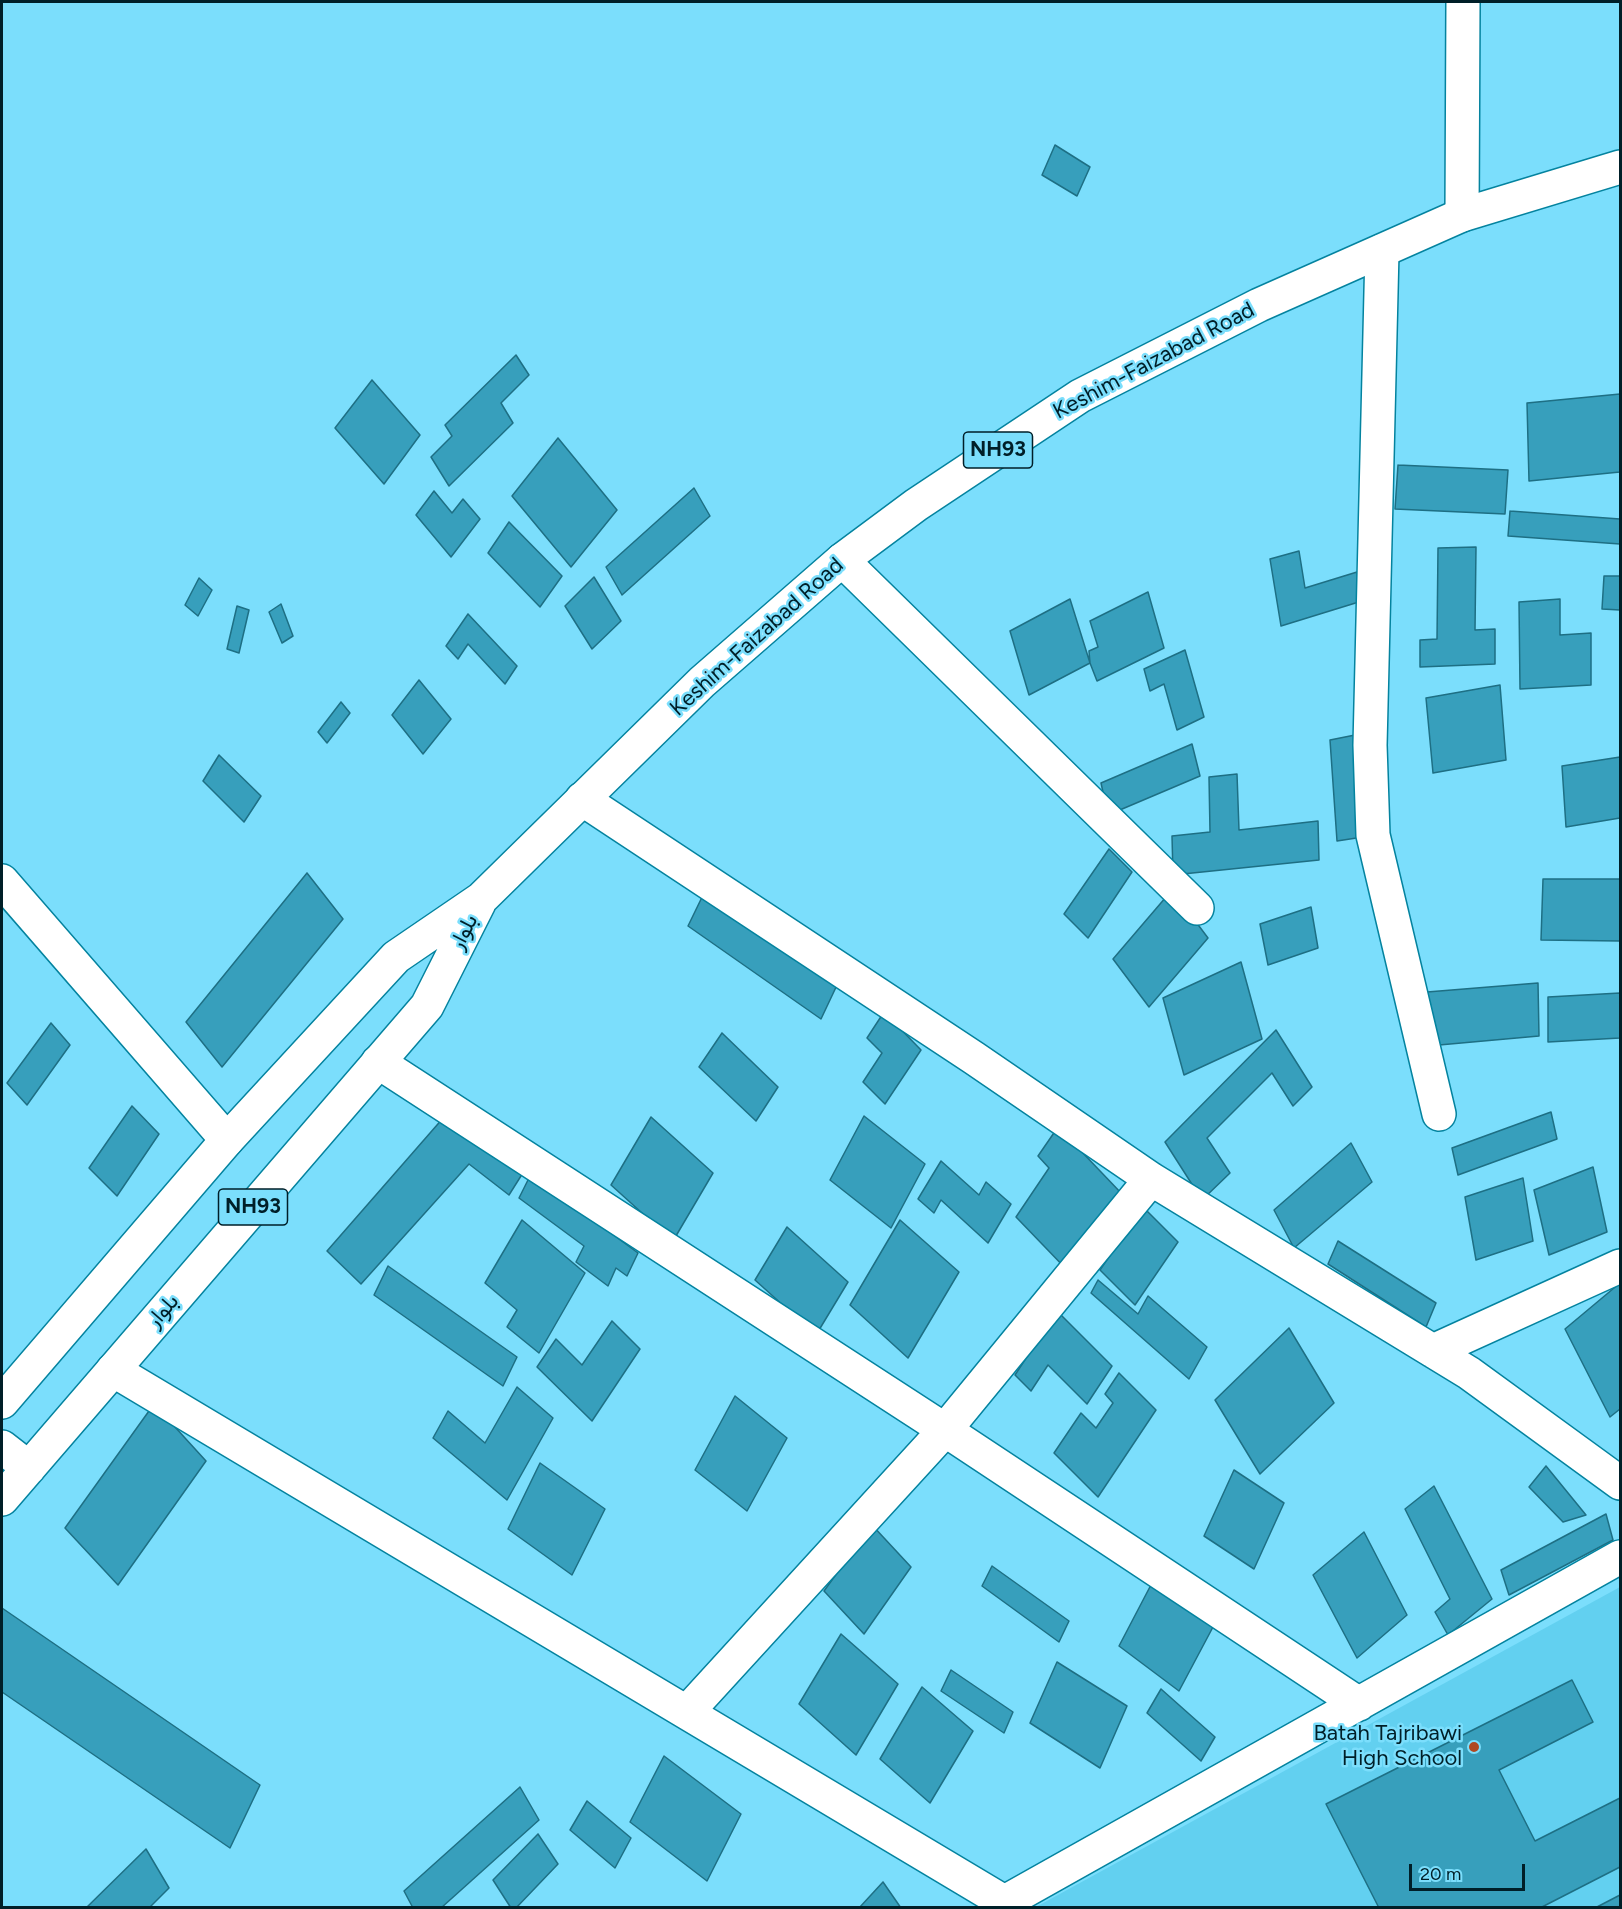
<!DOCTYPE html>
<meta charset="utf-8">
<style>
body{margin:0}
#map{position:relative;width:1622px;height:1909px;overflow:hidden;background:#7bdefc;font-family:Figtree,sans-serif}
canvas{display:block}
.frame{position:absolute;inset:0;border:3px solid #001f28;pointer-events:none}
.scale{position:absolute;left:1409px;top:1864px;width:116px;height:27px;box-sizing:border-box;border:3px solid #001f28;border-top:0;padding-left:8px;font-size:18px;line-height:21px;white-space:nowrap;color:#001f28;-webkit-text-stroke:4px #7bdefc;paint-order:stroke}
</style>
<div id="map">
<canvas width="1622" height="1909"></canvas>
<div class="frame"></div>
<div class="scale">20 m</div>
</div>
<script>
const ctx = document.querySelector('canvas').getContext('2d');
ctx.lineJoin = 'round';
function fill(path, color) { ctx.fillStyle = color; ctx.fill(path, 'evenodd'); }
const shape = rows => new Path2D(rows.map(r => 'M' + r).join(''));
function stroke(path, color, width, dash) { ctx.strokeStyle = color; ctx.lineWidth = width; ctx.lineCap = dash ? 'butt' : 'round'; ctx.setLineDash(dash || []); ctx.stroke(path); }
function write(font, color, halo, rows, align = 'center') {
  ctx.font = font + ' Figtree,Vazirmatn,sans-serif'; ctx.lineWidth = 5; ctx.setLineDash([]); ctx.textBaseline = 'middle'; ctx.strokeStyle = halo; ctx.fillStyle = color; for (const [text, x, y, turn = 0] of rows) {
    ctx.save(); ctx.translate(x, y); ctx.rotate((+turn || 0) * Math.PI / 180); ctx.textAlign = isNaN(turn) ? turn : align; if (halo) ctx.strokeText(text, 0, 0); ctx.fillText(text, 0, 0); ctx.restore();
  }
}
const built = shape([
 [1620,1587,1620,1907,1036,1907]
]);
const building = shape([
 [1055,145,1090,167,1077,196,1042,175,1055,145],
 [516,355,529,375,501,403,513,423,449,486,431,457,452,436,445,425,516,355],
 [372,380,420,435,384,484,335,428,372,380],
 [1620,394,1620,472,1529,481,1527,403,1620,394],
 [558,438,617,510,571,567,512,496,558,438],
 [1398,465,1508,470,1505,514,1395,509,1398,465],
 [694,488,710,516,622,595,606,567,694,488],
 [434,491,452,513,463,499,480,519,451,557,416,515,434,491],
 [1510,511,1620,519,1620,544,1508,536,1510,511],
 [509,522,562,576,540,607,488,553,509,522],
 [1476,547,1475,630,1495,629,1495,664,1420,667,1420,640,1437,639,1438,548,1476,547],
 [1299,551,1305,588,1357,572,1362,601,1281,626,1270,559,1299,551],
 [1604,576,1620,576,1620,610,1602,609,1604,576],
 [594,577,621,621,592,649,565,606,594,577],
 [199,578,212,590,198,616,185,605,199,578],
 [1148,592,1164,648,1097,681,1090,663,1089,651,1098,647,1090,621,1148,592],
 [1070,599,1090,663,1029,695,1010,631,1070,599],
 [1560,599,1560,635,1591,633,1591,685,1520,689,1519,602,1560,599],
 [281,604,293,636,282,643,269,612,281,604],
 [237,606,249,610,239,653,227,649,237,606],
 [468,614,517,666,505,684,468,644,458,659,446,646,468,614],
 [1185,650,1204,717,1177,730,1164,684,1150,691,1144,669,1185,650],
 [419,680,451,719,423,754,392,715,419,680],
 [1500,685,1506,760,1433,773,1426,698,1500,685],
 [341,702,350,713,327,743,318,732,341,702],
 [1355,735,1363,837,1337,841,1330,740,1355,735],
 [1192,744,1200,776,1108,815,1101,783,1192,744],
 [219,755,261,796,244,822,203,781,219,755],
 [1620,757,1620,818,1566,827,1562,766,1620,757],
 [1237,774,1239,830,1318,821,1319,860,1173,875,1172,836,1210,832,1209,777,1237,774],
 [1109,849,1132,872,1088,938,1064,914,1109,849],
 [307,873,343,919,222,1067,186,1022,307,873],
 [1543,879,1620,879,1620,941,1541,940,1543,879],
 [1172,890,1208,938,1149,1007,1113,959,1172,890],
 [705,891,838,983,821,1019,688,926,705,891],
 [1311,907,1318,948,1268,965,1260,924,1311,907],
 [1241,962,1262,1039,1184,1075,1163,998,1241,962],
 [1538,983,1539,1036,1428,1046,1427,992,1538,983],
 [1620,993,1620,1038,1548,1042,1548,997,1620,993],
 [884,1012,921,1050,885,1104,863,1082,882,1053,867,1038,884,1012],
 [51,1023,70,1045,27,1105,7,1083,51,1023],
 [1276,1030,1312,1087,1293,1106,1272,1073,1207,1138,1230,1173,1202,1200,1165,1142,1276,1030],
 [722,1033,778,1087,756,1121,699,1067,722,1033],
 [132,1106,159,1134,117,1196,89,1168,132,1106],
 [1551,1112,1557,1139,1458,1175,1452,1148,1551,1112],
 [864,1116,925,1164,891,1228,830,1180,864,1116],
 [444,1117,526,1168,509,1195,469,1164,361,1284,327,1251,444,1117],
 [651,1117,713,1173,673,1241,611,1185,651,1117],
 [1058,1127,1123,1195,1069,1272,1016,1217,1049,1168,1038,1156,1058,1127],
 [1351,1143,1372,1182,1294,1248,1274,1210,1351,1143],
 [941,1161,979,1195,986,1182,1011,1204,988,1243,941,1200,934,1213,918,1199,941,1161],
 [1593,1167,1607,1232,1549,1255,1534,1190,1593,1167],
 [531,1174,638,1253,627,1276,616,1268,608,1286,576,1262,584,1246,519,1198,531,1174],
 [1523,1178,1533,1241,1476,1260,1465,1197,1523,1178],
 [1143,1207,1178,1242,1135,1305,1100,1270,1143,1207],
 [522,1220,585,1273,539,1353,507,1327,517,1310,485,1283,522,1220],
 [900,1220,959,1272,908,1358,850,1305,900,1220],
 [787,1227,848,1282,816,1335,755,1280,787,1227],
 [1338,1241,1436,1303,1426,1327,1328,1264,1338,1241],
 [388,1266,517,1357,503,1386,374,1295,388,1266],
 [1098,1280,1138,1314,1148,1296,1207,1347,1189,1379,1091,1293,1098,1280],
 [1620,1283,1620,1409,1610,1417,1565,1329,1620,1283],
 [1057,1311,1112,1366,1087,1404,1048,1365,1031,1391,1015,1375,1057,1311],
 [612,1321,640,1349,592,1421,537,1367,556,1339,582,1365,612,1321],
 [1289,1328,1334,1403,1260,1474,1215,1400,1289,1328],
 [1119,1373,1156,1410,1098,1497,1054,1453,1081,1413,1096,1428,1113,1403,1105,1394,1119,1373],
 [517,1387,553,1418,507,1500,433,1438,448,1411,485,1443,517,1387],
 [735,1396,787,1438,747,1511,695,1470,735,1396],
 [154,1404,206,1461,118,1585,65,1528,154,1404],
 [540,1463,605,1509,572,1575,508,1529,540,1463],
 [1546,1466,1586,1515,1563,1522,1529,1487,1546,1466],
 [1234,1470,1284,1503,1254,1569,1204,1536,1234,1470],
 [1434,1486,1492,1599,1448,1635,1435,1612,1450,1599,1405,1509,1434,1486],
 [1606,1514,1613,1540,1509,1595,1501,1570,1606,1514],
 [872,1525,911,1567,864,1634,824,1591,872,1525],
 [1364,1532,1407,1615,1357,1658,1313,1575,1364,1532],
 [992,1566,1069,1621,1059,1642,982,1586,992,1566],
 [1153,1581,1213,1627,1179,1691,1119,1646,1153,1581],
 [2,1608,260,1785,230,1848,2,1692,2,1608],
 [841,1634,898,1684,856,1755,799,1704,841,1634],
 [1057,1662,1127,1706,1100,1768,1030,1723,1057,1662],
 [951,1670,1013,1712,1004,1733,941,1691,951,1670],
 [1572,1680,1593,1722,1499,1770,1535,1841,1620,1798,1620,1867,1540,1908,1379,1908,1326,1804,1572,1680],
 [922,1687,973,1731,930,1803,880,1759,922,1687],
 [1161,1689,1215,1737,1201,1761,1147,1713,1161,1689],
 [664,1756,741,1814,707,1881,630,1822,664,1756],
 [520,1787,539,1820,441,1908,413,1908,404,1891,520,1787],
 [587,1801,631,1838,615,1868,570,1830,587,1801],
 [538,1834,558,1864,516,1908,511,1908,493,1880,538,1834],
 [146,1849,169,1888,149,1908,86,1908,146,1849],
 [883,1882,901,1908,859,1908,883,1882],
 [1620,1895,1620,1908,1595,1908,1620,1895]
]);
const street = shape([
 [1462,215,1463,2],
 [1382,251,1370,745,1373,835,1439,1114],
 [842,560,1197,908],
 [582,799,974,1058,1151,1179,1469,1373,1620,1483],
 [2,881,227,1140],
 [378,1062,945,1430,1359,1704],
 [1433,1351,1620,1266],
 [113,1370,1014,1908],
 [687,1712,945,1430,1151,1179],
 [1005,1902,1620,1557]
]);
const primary = shape([
 [2,1402,227,1140,396,957,481,899,702,682,842,560,916,505,1080,396,1259,305,1462,215,1620,167],
 [2,1447,29,1468],
 [2,1499,427,1006,479,903]
]);
const markers = [
 [1474,1747,6,"#af4820"]
];
const shields = [
 [998,450,69],
 [253,1207,69]
];
const shieldNames = [
 ["NH93",998,450],
 ["NH93",253,1207]
];
const streetNames = [
 ["Keshim-Faizabad Road",1154,361,-28],
 ["Keshim-Faizabad Road",757,637,-42],
 ["بلوار",464,932,-63],
 ["بلوار",163,1311,-49]
];
const poiNames = [
 ["Batah Tajribawi",1462,1734],
 ["High School",1462,1759]
];
fill(built, '#62d0f0');
fill(building, '#379fbc');
stroke(building, '#1e6f84', 1.5);
stroke(street, '#04839f', 36);
stroke(primary, '#04839f', 36);
stroke(street, '#fff', 33);
stroke(primary, '#fff', 33);
for (const [x, y, r, color] of markers) { const dot = new Path2D(); dot.arc(x, y, r, 0, 2 * Math.PI); ctx.fillStyle = color; ctx.fill(dot); stroke(dot, '#7bdefc', 2); }
for (const [x, y, w] of shields) { const box = new Path2D(); box.roundRect(x - w / 2, y - 18, w, 36, 4.5); ctx.fillStyle = '#7bdefc'; ctx.fill(box); stroke(box, '#001f28', 1.5); }
write('bold 21px', '#001f28', null, shieldNames);
write('22px', '#001f28', '#7bdefc', streetNames);
write('22px', '#001f28', '#7bdefc', poiNames, 'right');
</script>
